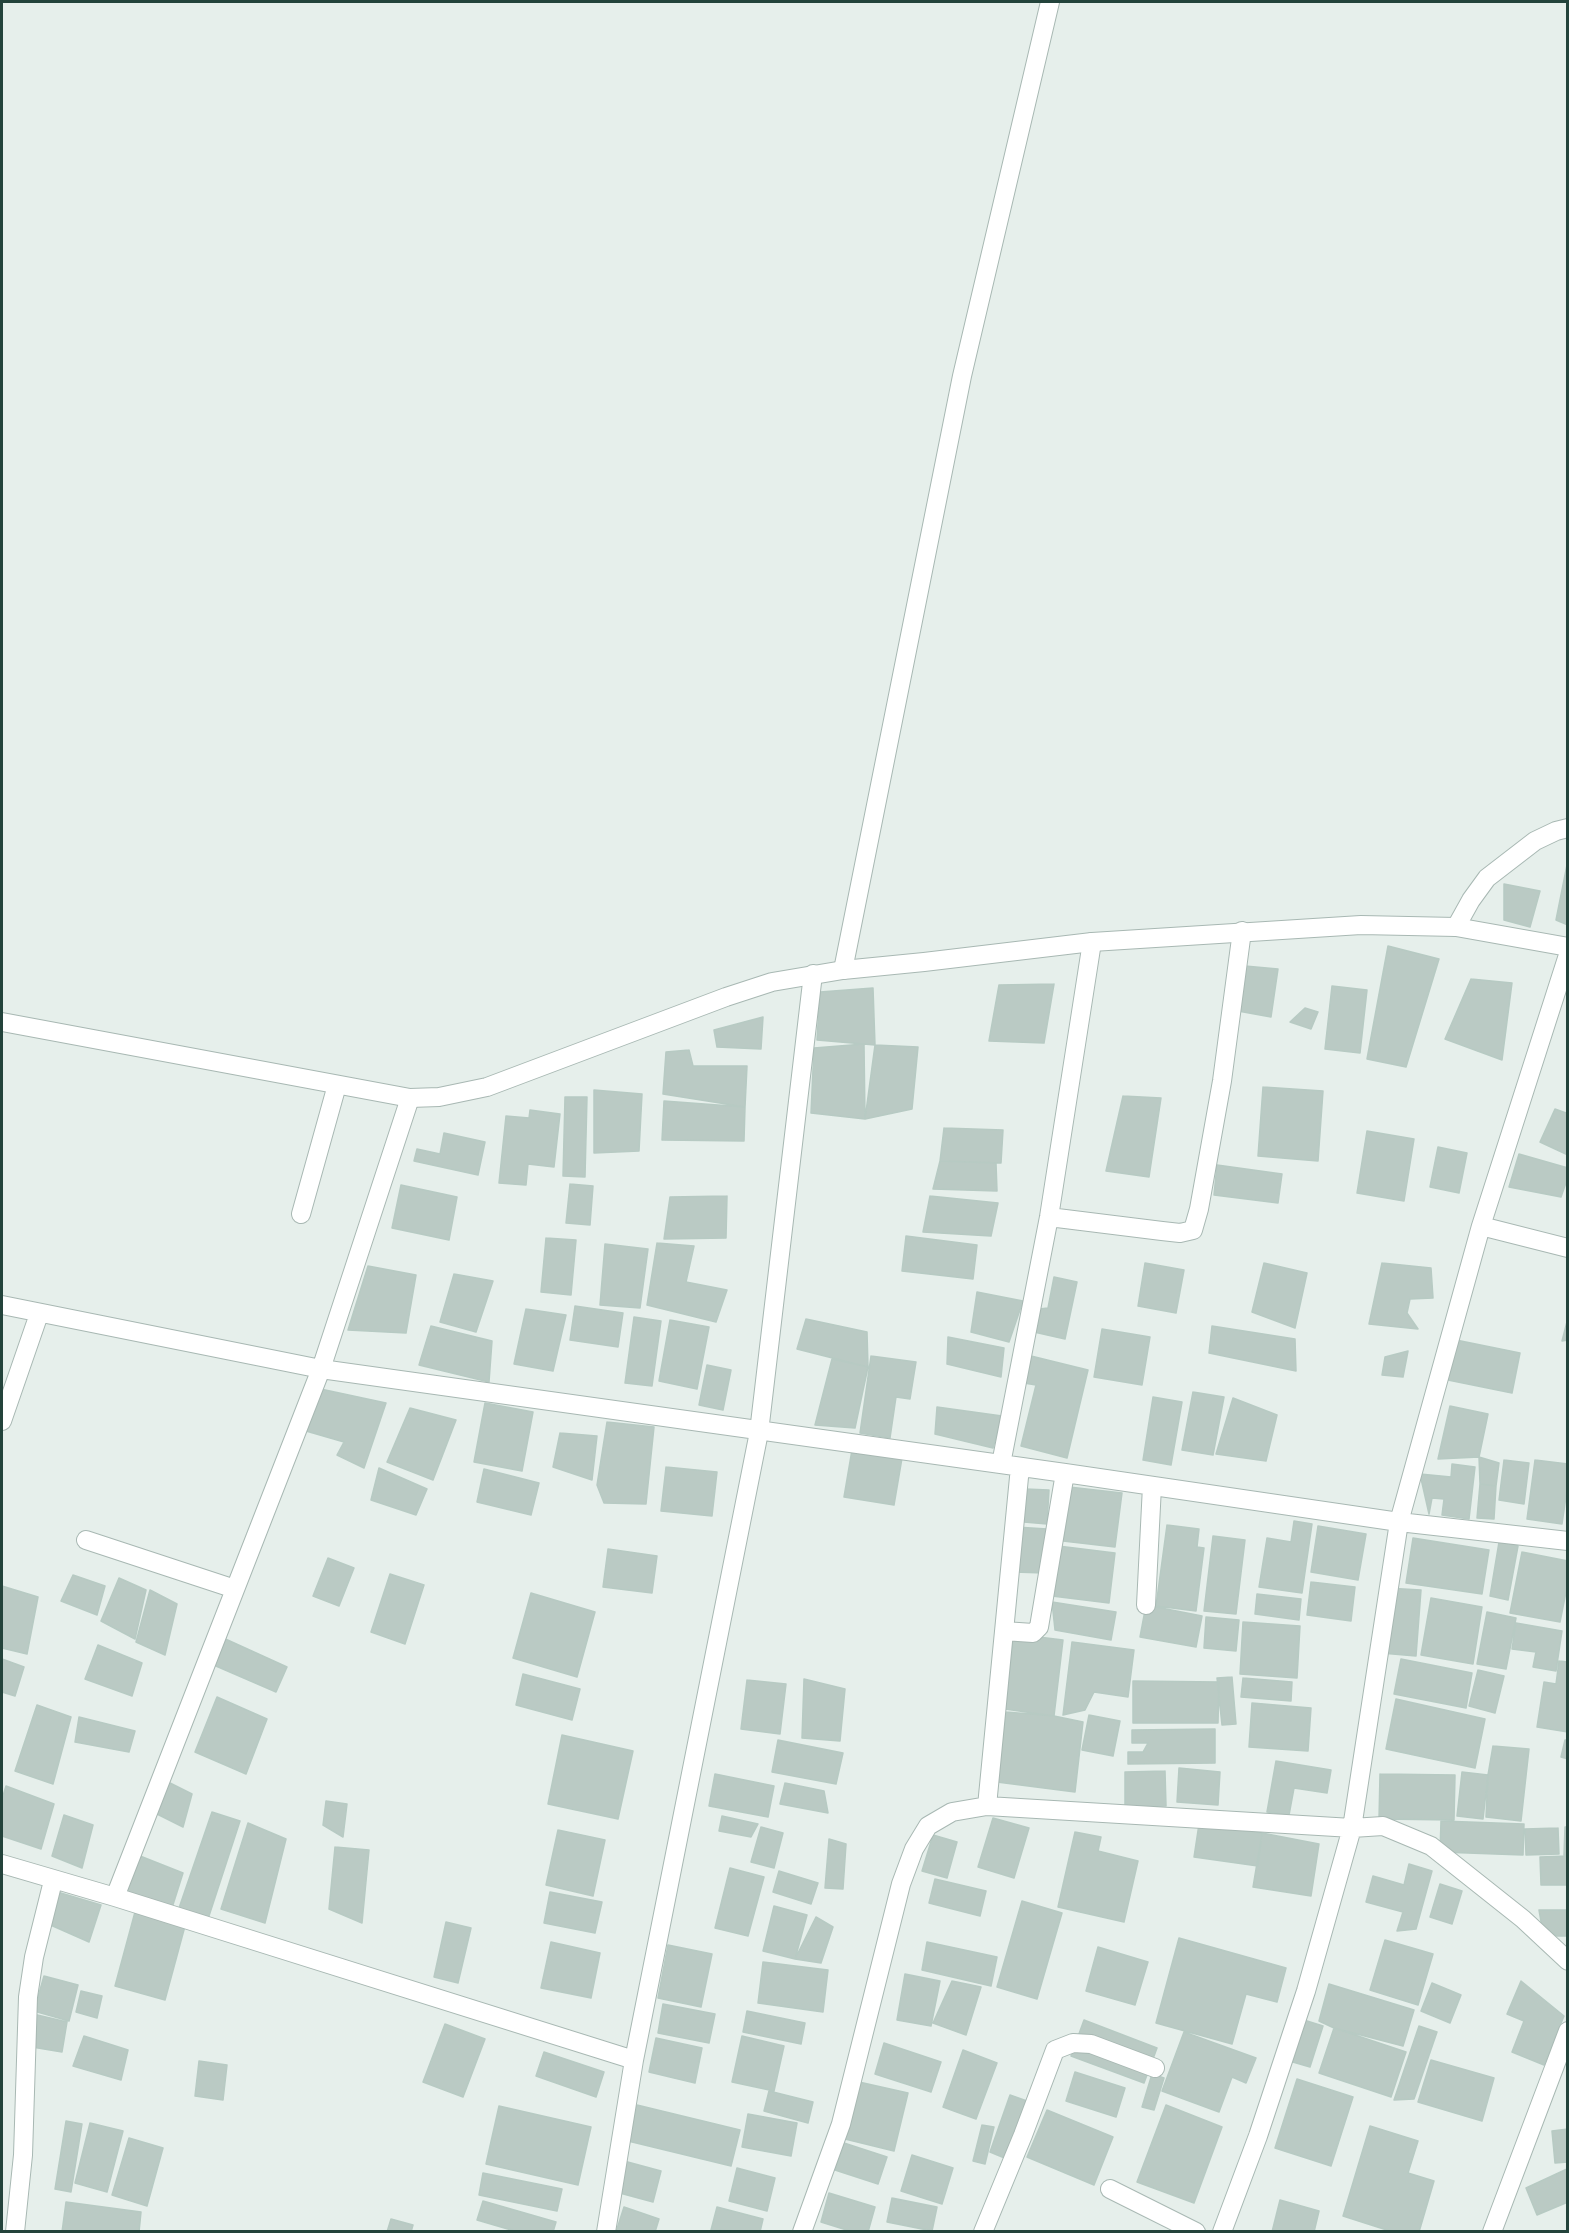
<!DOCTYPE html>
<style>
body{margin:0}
#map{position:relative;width:1569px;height:2233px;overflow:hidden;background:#e6efeb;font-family:"Public Sans",sans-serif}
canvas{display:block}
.frame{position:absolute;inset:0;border:3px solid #23433b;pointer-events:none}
</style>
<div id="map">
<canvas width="1569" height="2233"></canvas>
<div class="frame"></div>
</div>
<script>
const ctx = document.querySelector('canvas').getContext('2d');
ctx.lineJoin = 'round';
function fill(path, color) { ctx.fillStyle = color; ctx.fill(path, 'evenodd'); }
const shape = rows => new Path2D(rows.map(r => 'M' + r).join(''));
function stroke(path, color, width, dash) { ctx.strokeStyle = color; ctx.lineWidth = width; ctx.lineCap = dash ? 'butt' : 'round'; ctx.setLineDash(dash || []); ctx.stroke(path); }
const building = shape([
 [1568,860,1568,925,1556,920,1568,860],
 [1504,884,1540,891,1530,927,1504,920,1504,884],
 [1388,946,1439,959,1406,1067,1367,1059,1388,946],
 [1245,966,1278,969,1271,1017,1238,1011,1245,966],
 [1471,979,1512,983,1502,1060,1445,1039,1471,979],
 [1054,984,1044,1043,989,1041,999,985,1054,984],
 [1332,986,1367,990,1360,1053,1325,1049,1332,986],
 [873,988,875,1045,817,1040,820,992,873,988],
 [1305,1008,1318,1012,1311,1029,1290,1022,1305,1008],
 [763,1017,761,1049,717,1047,714,1030,763,1017],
 [864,1044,865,1119,811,1113,814,1048,864,1044],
 [875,1045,918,1047,912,1109,865,1119,875,1045],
 [689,1050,693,1066,747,1066,745,1107,663,1094,666,1052,689,1050],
 [1263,1087,1323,1091,1318,1161,1258,1156,1263,1087],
 [594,1090,642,1094,639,1151,594,1153,594,1090],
 [1123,1096,1161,1098,1149,1177,1106,1171,1123,1096],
 [565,1097,587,1097,585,1177,563,1176,565,1097],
 [664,1101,745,1107,744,1141,662,1140,664,1101],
 [1555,1109,1566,1113,1568,1109,1568,1155,1540,1142,1555,1109],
 [530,1110,560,1114,554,1167,528,1164,526,1185,499,1183,506,1116,529,1118,530,1110],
 [944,1128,1003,1130,1001,1163,940,1161,944,1128],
 [1367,1131,1414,1139,1404,1201,1357,1193,1367,1131],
 [444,1133,485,1142,478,1175,414,1161,417,1149,440,1154,444,1133],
 [1438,1147,1467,1153,1459,1193,1430,1187,1438,1147],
 [1519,1154,1568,1168,1568,1177,1561,1197,1509,1187,1519,1154],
 [940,1161,996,1163,997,1191,933,1189,940,1161],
 [1217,1165,1282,1174,1278,1203,1214,1195,1217,1165],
 [570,1184,593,1186,590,1225,566,1223,570,1184],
 [401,1185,457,1197,449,1240,392,1228,401,1185],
 [727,1196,726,1238,664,1239,670,1197,727,1196],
 [930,1196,998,1203,991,1236,923,1232,930,1196],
 [906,1236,977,1245,973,1279,902,1271,906,1236],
 [546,1238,576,1240,571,1295,541,1292,546,1238],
 [657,1243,694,1246,686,1282,727,1290,716,1322,647,1305,657,1243],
 [605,1244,648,1249,640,1308,600,1305,605,1244],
 [1145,1263,1184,1270,1176,1313,1138,1306,1145,1263],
 [1264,1263,1307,1273,1295,1328,1252,1312,1264,1263],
 [1382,1263,1431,1268,1433,1298,1410,1299,1407,1313,1418,1329,1369,1324,1382,1263],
 [368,1266,416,1275,406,1333,348,1330,368,1266],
 [454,1274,493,1281,476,1332,440,1322,454,1274],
 [1054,1277,1077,1282,1065,1339,1034,1332,1039,1309,1048,1308,1054,1277],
 [977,1292,1023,1301,1009,1342,971,1332,977,1292],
 [575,1306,623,1313,618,1347,570,1340,575,1306],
 [526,1309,566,1315,553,1371,514,1364,526,1309],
 [634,1317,661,1321,652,1386,625,1383,634,1317],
 [1568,1318,1568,1340,1562,1341,1568,1318],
 [806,1319,867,1332,868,1367,797,1349,806,1319],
 [670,1320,709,1327,697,1389,659,1381,670,1320],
 [431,1326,492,1341,489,1382,419,1365,431,1326],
 [1212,1326,1295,1339,1296,1371,1209,1353,1212,1326],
 [1102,1329,1150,1337,1142,1385,1094,1377,1102,1329],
 [948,1337,1004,1348,1001,1377,947,1364,948,1337],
 [1456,1340,1520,1353,1512,1393,1448,1380,1456,1340],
 [1408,1351,1403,1377,1382,1375,1385,1357,1408,1351],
 [871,1356,916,1362,910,1399,896,1397,890,1438,860,1433,871,1356],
 [1031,1356,1088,1370,1067,1458,1021,1446,1036,1385,1024,1383,1031,1356],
 [832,1359,868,1367,855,1428,815,1425,832,1359],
 [707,1365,731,1370,723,1410,699,1405,707,1365],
 [316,1388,386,1403,364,1468,337,1455,344,1442,306,1431,316,1388],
 [1193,1392,1224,1397,1213,1455,1182,1450,1193,1392],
 [1153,1397,1182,1402,1171,1465,1143,1460,1153,1397],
 [1233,1398,1277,1415,1266,1461,1216,1454,1233,1398],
 [485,1403,533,1412,522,1471,474,1462,485,1403],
 [1450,1406,1488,1414,1479,1457,1438,1459,1450,1406],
 [937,1407,1002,1416,993,1448,935,1434,937,1407],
 [410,1408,456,1420,433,1480,387,1462,410,1408],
 [607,1422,654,1427,646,1504,604,1503,597,1485,607,1422],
 [560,1433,597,1436,592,1480,553,1467,560,1433],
 [852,1450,902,1458,894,1505,844,1497,852,1450],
 [1479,1457,1499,1463,1496,1486,1480,1484,1479,1457],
 [1504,1460,1529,1463,1524,1504,1499,1500,1504,1460],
 [1535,1460,1568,1464,1568,1483,1562,1524,1527,1519,1535,1460],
 [1452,1464,1475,1467,1469,1519,1442,1515,1444,1499,1432,1498,1429,1514,1420,1474,1451,1477,1452,1464],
 [666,1467,717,1472,712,1516,661,1511,666,1467],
 [379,1468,427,1489,416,1515,371,1500,379,1468],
 [484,1469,539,1483,531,1515,477,1502,484,1469],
 [1480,1484,1496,1486,1494,1519,1477,1518,1480,1484],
 [1069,1487,1122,1493,1115,1547,1063,1541,1069,1487],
 [1025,1489,1049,1490,1047,1524,1024,1522,1025,1489],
 [1294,1521,1312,1524,1302,1593,1259,1587,1267,1538,1291,1542,1294,1521],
 [1167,1525,1199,1529,1197,1547,1204,1548,1196,1611,1156,1606,1167,1525],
 [1318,1526,1366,1534,1358,1580,1311,1572,1318,1526],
 [1016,1527,1047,1529,1044,1573,1014,1572,1016,1527],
 [1213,1536,1245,1540,1236,1614,1204,1611,1213,1536],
 [1413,1538,1489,1550,1482,1594,1406,1583,1413,1538],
 [1499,1542,1518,1546,1508,1600,1490,1596,1499,1542],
 [1058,1546,1115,1553,1109,1603,1052,1596,1058,1546],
 [608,1549,657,1556,652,1593,603,1587,608,1549],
 [1522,1552,1568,1561,1568,1582,1560,1622,1510,1613,1522,1552],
 [328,1558,354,1568,339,1606,313,1596,328,1558],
 [390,1574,424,1585,405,1644,371,1632,390,1574],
 [73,1575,105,1586,97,1615,61,1601,73,1575],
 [119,1578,146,1590,135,1639,101,1621,119,1578],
 [1311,1582,1355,1587,1351,1621,1307,1615,1311,1582],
 [2,1586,38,1597,27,1654,2,1648,2,1586],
 [1386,1588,1421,1590,1416,1656,1381,1653,1386,1588],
 [150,1590,177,1604,165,1655,136,1642,150,1590],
 [531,1593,595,1612,577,1677,513,1658,531,1593],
 [1257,1594,1301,1599,1299,1620,1255,1614,1257,1594],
 [1431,1598,1482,1607,1473,1664,1421,1655,1431,1598],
 [1052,1602,1116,1612,1111,1640,1055,1630,1052,1602],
 [1146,1605,1202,1616,1196,1647,1140,1637,1146,1605],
 [1487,1612,1516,1618,1506,1669,1477,1664,1487,1612],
 [1206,1617,1239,1620,1236,1651,1204,1648,1206,1617],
 [1243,1622,1300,1626,1297,1678,1240,1674,1243,1622],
 [1516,1623,1562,1631,1556,1671,1533,1667,1536,1652,1512,1649,1516,1623],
 [1014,1634,1063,1640,1054,1716,1005,1709,1014,1634],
 [221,1637,287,1667,276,1692,209,1663,221,1637],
 [1072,1642,1134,1650,1128,1697,1094,1692,1085,1710,1063,1715,1072,1642],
 [98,1645,142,1663,132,1696,85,1679,98,1645],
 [2,1659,24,1667,15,1696,2,1692,2,1659],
 [1401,1659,1472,1673,1466,1708,1394,1694,1401,1659],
 [1559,1661,1568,1662,1568,1732,1537,1727,1544,1682,1556,1684,1559,1661],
 [1478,1670,1504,1676,1495,1713,1469,1706,1478,1670],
 [523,1674,580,1689,572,1720,516,1705,523,1674],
 [1232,1677,1236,1724,1222,1725,1217,1678,1232,1677],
 [1243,1678,1292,1682,1291,1701,1241,1697,1243,1678],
 [804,1679,845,1689,840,1741,802,1738,804,1679],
 [747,1680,786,1684,780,1734,741,1729,747,1680],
 [1133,1681,1219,1682,1218,1723,1133,1723,1133,1681],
 [217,1697,267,1719,246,1774,195,1752,217,1697],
 [1396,1699,1485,1719,1475,1768,1386,1749,1396,1699],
 [1252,1703,1311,1708,1308,1751,1249,1747,1252,1703],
 [37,1705,71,1717,53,1784,15,1771,37,1705],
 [1006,1712,1054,1716,1083,1722,1075,1792,997,1782,1006,1712],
 [1089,1715,1120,1721,1113,1756,1082,1750,1089,1715],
 [79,1717,135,1731,129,1752,75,1742,79,1717],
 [1215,1729,1215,1763,1128,1764,1128,1752,1143,1752,1148,1743,1132,1743,1132,1730,1215,1729],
 [562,1735,633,1751,618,1819,548,1804,562,1735],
 [778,1740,843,1753,836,1784,772,1772,778,1740],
 [1565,1740,1568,1740,1568,1759,1561,1757,1565,1740],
 [1493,1746,1529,1749,1521,1821,1486,1817,1488,1775,1493,1746],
 [1276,1761,1331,1770,1327,1793,1294,1788,1289,1815,1267,1812,1276,1761],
 [1179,1768,1220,1772,1218,1805,1177,1802,1179,1768],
 [1165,1771,1166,1806,1125,1807,1125,1772,1165,1771],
 [1462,1772,1488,1775,1483,1819,1457,1816,1462,1772],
 [715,1774,774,1786,768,1817,709,1806,715,1774],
 [1380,1774,1455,1775,1454,1820,1379,1819,1380,1774],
 [164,1780,192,1794,183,1827,151,1811,164,1780],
 [785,1783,824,1791,828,1813,780,1804,785,1783],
 [6,1786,54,1804,41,1849,2,1836,2,1799,6,1786],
 [326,1801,347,1804,343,1837,323,1825,326,1801],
 [212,1812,240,1821,207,1922,178,1911,212,1812],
 [64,1815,93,1825,82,1868,52,1856,64,1815],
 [722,1816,758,1824,751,1837,719,1831,722,1816],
 [993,1818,1029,1828,1014,1878,978,1867,993,1818],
 [1441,1821,1524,1824,1523,1855,1440,1852,1441,1821],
 [248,1823,286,1839,265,1923,221,1909,248,1823],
 [1199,1824,1262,1833,1258,1866,1194,1857,1199,1824],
 [761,1827,783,1833,774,1868,751,1862,761,1827],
 [1565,1827,1568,1827,1568,1855,1564,1855,1565,1827],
 [1558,1828,1559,1854,1526,1855,1525,1829,1558,1828],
 [558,1830,605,1840,593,1896,546,1885,558,1830],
 [1075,1832,1101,1837,1098,1851,1138,1861,1124,1922,1058,1907,1075,1832],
 [1262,1833,1319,1844,1311,1896,1253,1887,1262,1833],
 [933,1835,957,1842,947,1878,922,1871,933,1835],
 [829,1839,846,1844,843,1889,825,1888,829,1839],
 [335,1847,369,1850,362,1923,329,1909,335,1847],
 [135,1854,183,1873,171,1911,120,1893,135,1854],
 [1568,1856,1568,1885,1541,1885,1540,1857,1568,1856],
 [1409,1864,1432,1871,1416,1929,1397,1931,1403,1912,1366,1902,1373,1876,1404,1885,1409,1864],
 [730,1868,764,1877,748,1936,715,1928,730,1868],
 [779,1871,818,1883,811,1904,773,1892,779,1871],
 [935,1879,986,1891,980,1916,929,1903,935,1879],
 [1440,1884,1462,1891,1452,1924,1430,1917,1440,1884],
 [54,1891,101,1905,89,1942,46,1923,54,1891],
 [550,1892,602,1902,595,1933,544,1923,550,1892],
 [1022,1901,1062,1913,1037,1999,997,1987,1022,1901],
 [774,1906,807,1915,795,1959,763,1951,774,1906],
 [1539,1910,1568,1910,1568,1936,1557,1936,1542,1927,1539,1910],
 [135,1912,185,1926,165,2000,115,1986,135,1912],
 [816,1917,833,1927,821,1963,795,1959,816,1917],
 [446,1922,471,1928,458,1983,434,1977,446,1922],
 [1179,1938,1286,1968,1277,2002,1246,1994,1232,2044,1156,2023,1179,1938],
 [1385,1940,1433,1954,1418,2005,1370,1990,1385,1940],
 [551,1942,600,1953,591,1998,541,1988,551,1942],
 [927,1942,997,1957,991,1986,922,1970,927,1942],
 [668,1945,712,1954,701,2007,658,1998,668,1945],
 [1098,1947,1148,1962,1135,2005,1086,1991,1098,1947],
 [763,1962,828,1970,823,2012,758,2003,763,1962],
 [905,1974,940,1981,931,2026,897,2020,905,1974],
 [44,1976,78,1985,69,2021,34,2011,44,1976],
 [952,1981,981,1987,966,2035,933,2023,952,1981],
 [1521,1981,1564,2016,1544,2065,1512,2052,1524,2021,1507,2014,1521,1981],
 [1432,1983,1461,1995,1450,2023,1421,2011,1432,1983],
 [1329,1984,1414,2010,1403,2046,1334,2028,1319,2021,1329,1984],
 [81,1991,102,1996,97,2018,76,2012,81,1991],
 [663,2004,715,2014,709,2043,658,2033,663,2004],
 [747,2011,805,2023,801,2044,743,2032,747,2011],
 [33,2014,67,2022,62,2052,32,2047,33,2014],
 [1291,2016,1323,2026,1310,2067,1279,2058,1291,2016],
 [1084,2020,1157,2048,1144,2083,1071,2056,1084,2020],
 [445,2024,485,2039,463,2097,423,2082,445,2024],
 [1419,2026,1437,2032,1414,2099,1394,2100,1419,2026],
 [1334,2028,1406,2052,1391,2097,1319,2073,1334,2028],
 [1184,2032,1256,2058,1246,2083,1232,2077,1219,2112,1162,2091,1184,2032],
 [84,2036,128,2050,121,2080,73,2066,84,2036],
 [742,2036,784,2046,774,2091,732,2082,742,2036],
 [656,2038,702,2048,695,2083,649,2072,656,2038],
 [884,2043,941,2062,931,2092,875,2074,884,2043],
 [963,2050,997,2063,976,2119,943,2107,963,2050],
 [544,2052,604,2072,596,2097,536,2076,544,2052],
 [1431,2060,1494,2078,1482,2121,1418,2102,1431,2060],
 [199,2061,227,2065,223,2100,195,2096,199,2061],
 [1075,2072,1125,2088,1116,2117,1066,2101,1075,2072],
 [1152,2074,1164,2078,1154,2110,1142,2107,1152,2074],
 [1297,2079,1353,2097,1331,2166,1275,2148,1297,2079],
 [859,2082,908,2093,894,2151,845,2139,859,2082],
 [769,2091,813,2102,808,2123,764,2111,769,2091],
 [1010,2095,1027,2101,1007,2159,990,2152,1010,2095],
 [637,2105,740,2130,731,2166,628,2141,637,2105],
 [1166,2105,1222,2127,1194,2203,1137,2182,1166,2105],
 [499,2106,591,2127,578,2185,486,2164,499,2106],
 [1047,2110,1113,2137,1094,2185,1027,2157,1047,2110],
 [748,2114,797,2123,791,2156,742,2147,748,2114],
 [66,2121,82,2124,71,2192,55,2189,66,2121],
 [90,2123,123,2131,107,2192,75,2183,90,2123],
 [982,2125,994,2127,985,2164,973,2161,982,2125],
 [1370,2126,1418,2141,1408,2173,1434,2181,1419,2232,1393,2232,1343,2216,1370,2126],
 [1568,2129,1568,2162,1555,2163,1552,2131,1568,2129],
 [129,2138,163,2148,147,2206,112,2195,129,2138],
 [844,2143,887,2157,878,2184,835,2170,844,2143],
 [912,2155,953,2168,942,2204,901,2191,912,2155],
 [624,2161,661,2171,653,2202,616,2192,624,2161],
 [737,2168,775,2178,767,2211,729,2201,737,2168],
 [1567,2169,1568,2202,1537,2215,1526,2188,1567,2169],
 [483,2173,562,2189,557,2211,479,2195,483,2173],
 [829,2193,875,2207,868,2232,853,2232,821,2222,829,2193],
 [892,2198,937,2207,932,2231,887,2222,892,2198],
 [1280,2200,1319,2211,1314,2232,1272,2232,1280,2200],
 [483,2201,556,2222,553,2232,518,2232,477,2220,483,2201],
 [66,2202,141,2212,139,2232,62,2232,66,2202],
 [624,2207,659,2219,655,2232,616,2232,624,2207],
 [717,2207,763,2219,760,2232,711,2230,717,2207],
 [391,2219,413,2225,411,2232,387,2232,391,2219]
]);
const minor = shape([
 [1456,927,1471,900,1487,878,1535,841,1556,831,1568,828],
 [843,970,962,376,1050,2],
 [301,1214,337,1085],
 [1049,1217,1162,1231,1180,1233,1193,1230,1199,1209,1222,1081,1242,931],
 [1481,1226,1568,1248],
 [2,1305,321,1369,1065,1473,1399,1522,1568,1541],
 [2,1421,39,1314],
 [1001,1464,1049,1217,1092,942],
 [86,1540,235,1589],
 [1146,1605,1152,1486],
 [1004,1631,1033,1633,1039,1627,1065,1473],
 [987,1806,1020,1467],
 [2,1864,115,1897,634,2060],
 [115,1897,321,1369,410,1098],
 [1110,2189,1196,2232],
 [15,2232,23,2155,28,1997,34,1957,53,1881],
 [606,2232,634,2060,759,1432,813,974],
 [802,2232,841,2124,901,1884,914,1849,928,1826,952,1812,987,1806,1352,1828,1383,1826,1431,1846,1523,1919,1568,1961],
 [983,2232,1023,2135,1055,2050,1073,2043,1091,2044,1155,2068],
 [1222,2232,1258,2136,1306,1991,1352,1828,1399,1522,1481,1226,1568,955],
 [1492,2232,1568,2031]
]);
const tertiary = shape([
 [2,1022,410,1098,439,1097,487,1087,726,997,772,982,843,970,924,962,1092,942,1361,925,1456,927,1568,947]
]);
fill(building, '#bacac4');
stroke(building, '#b7cac3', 1.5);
stroke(minor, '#a8b8b3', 20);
stroke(tertiary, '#a8b8b3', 20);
stroke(minor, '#fff', 18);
stroke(tertiary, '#fff', 18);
</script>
